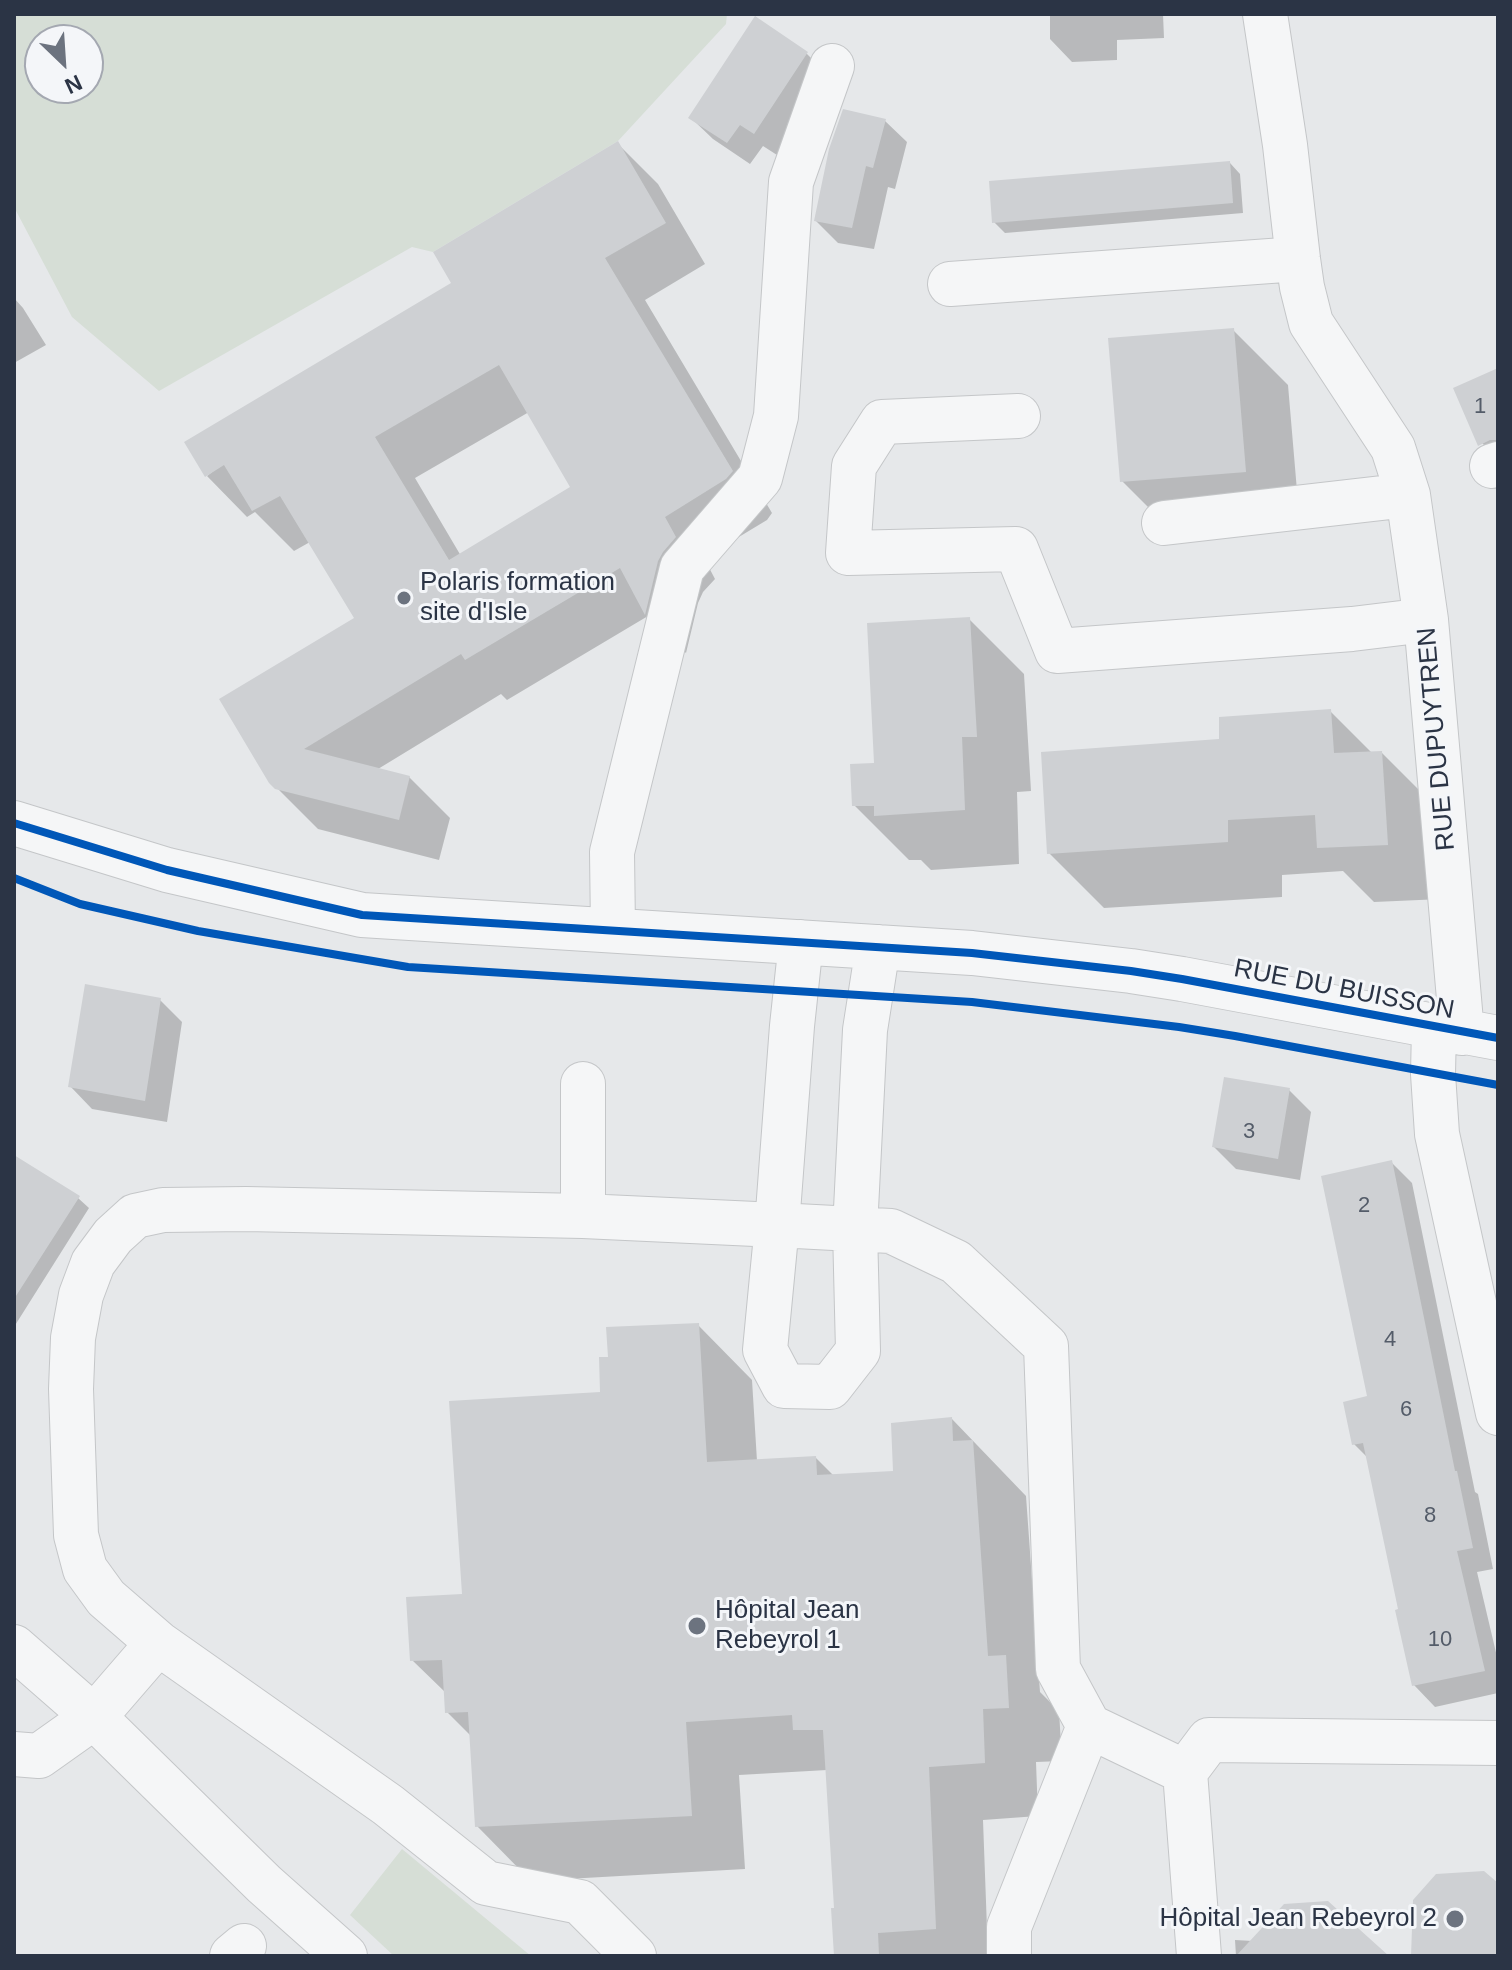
<!DOCTYPE html>
<meta charset="utf-8">
<style>
body{margin:0}
#map{position:relative;width:1512px;height:1970px;overflow:hidden;background:#e6e8ea;font-family:Arial,sans-serif}
canvas{display:block}
.frame{position:absolute;inset:0;border:16px solid #2b3445;pointer-events:none}
.north{position:absolute;left:24px;top:24px;width:80px;height:80px;box-sizing:border-box;background:#f4f6f9;border:2px solid #a4a8b1;border-radius:50%;rotate:155deg;font-size:22px;font-weight:700;line-height:32px;text-align:center;color:#2b3445}
.north::after{content:'';display:block;margin:auto;width:28px;height:36px;background:#6c737f;clip-path:polygon(50% 0,100% 100%,50% 72%,0 100%)}
</style>
<div id="map">
<canvas width="1512" height="1970"></canvas>
<div class="frame"></div>
<div class="north">N</div>
</div>
<script>
const ctx = document.querySelector('canvas').getContext('2d');
ctx.lineJoin = 'round';
function fill(path, color) { ctx.fillStyle = color; ctx.fill(path, 'evenodd'); }
const shape = rows => new Path2D(rows.map(r => 'M' + r).join(''));
function stroke(path, color, width, dash) { ctx.strokeStyle = color; ctx.lineWidth = width; ctx.lineCap = dash ? 'butt' : 'round'; ctx.setLineDash(dash || []); ctx.stroke(path); }
function write(font, color, halo, rows, align = 'center') {
  ctx.font = font + ' Arial,sans-serif'; ctx.lineWidth = 6; ctx.setLineDash([]); ctx.textBaseline = 'middle'; ctx.strokeStyle = halo; ctx.fillStyle = color; for (const [text, x, y, turn = 0] of rows) {
    ctx.save(); ctx.translate(x, y); ctx.rotate((+turn || 0) * Math.PI / 180); ctx.textAlign = isNaN(turn) ? turn : align; if (halo) ctx.strokeText(text, 0, 0); ctx.fillText(text, 0, 0); ctx.restore();
  }
}
const green = shape([
 [14,14,727,14,726,24,618,141,433,252,412,247,159,391,72,317,14,207],
 [40,40,88,40,88,88,40,88],
 [402,1849,531,1956,394,1956,350,1915]
]);
const shadow = shape([
 [1050,14,1163,14,1164,38,1117,40,1117,60,1072,62,1050,39],
 [755,19,807,54,829,76,777,155,763,146,750,164,713,139,690,117],
 [884,120,907,142,895,189,888,187,874,249,838,243,816,221],
 [617,143,658,184,705,264,645,300,772,513,767,520,704,558,715,579,703,592,698,603,686,653,648,616,507,700,501,694,378,769,409,777,450,818,439,860,318,829,271,782,357,619,310,542,294,551,255,512,247,517,207,476,454,284],
 [529,412,573,488,461,556,415,478],
 [1230,163,1240,174,1243,213,1005,233,994,222],
 [14,298,23,308,46,345,14,363],
 [1233,330,1288,385,1300,526,1177,536,1122,481],
 [1498,370,1498,459,1477,438],
 [969,619,1024,674,1031,791,1017,792,1019,864,931,870,921,860,909,860,854,805,876,765],
 [1330,711,1372,753,1382,753,1437,808,1442,899,1374,902,1343,871,1282,875,1282,897,1104,908,1049,853],
 [160,1000,182,1022,167,1122,92,1109,70,1086],
 [1289,1090,1311,1112,1300,1180,1236,1169,1214,1147],
 [14,1157,78,1198,89,1208,14,1327],
 [1391,1162,1412,1183,1475,1492,1478,1494,1493,1569,1477,1572,1498,1661,1498,1693,1435,1707,1414,1685,1368,1458,1354,1444,1369,1398],
 [698,1325,752,1380,757,1461,816,1458,834,1476,895,1473,952,1419,1026,1496,1040,1692,1059,1711,1062,1761,1036,1762,1038,1816,983,1820,988,1956,836,1956,837,1910,827,1770,739,1775,745,1869,531,1881,477,1826,472,1737,447,1712,446,1693,412,1660,464,1595,602,1394,610,1359],
 [1235,1940,1253,1941,1384,1956,1236,1956]
]);
const building = shape([
 [755,16,808,52,754,134,740,125,727,143,688,118],
 [843,109,886,119,873,168,866,166,852,228,814,221,829,149],
 [618,141,666,223,605,258,733,471,726,479,665,517,676,537,663,552,658,561,645,615,620,568,465,660,461,654,304,749,410,776,399,820,275,789,269,783,219,699,354,618,280,496,252,511,224,465,205,477,184,442,451,283,433,252],
 [499,365,570,487,449,560,375,437],
 [1230,161,1233,203,992,223,989,181],
 [1234,328,1246,472,1120,482,1108,338],
 [1498,368,1498,440,1490,440,1478,446,1453,388],
 [970,617,977,737,962,737,965,810,874,816,874,806,852,806,850,764,874,763,867,623],
 [1331,709,1334,753,1382,751,1388,845,1317,848,1315,815,1228,820,1228,842,1047,854,1041,752,1219,739,1219,717],
 [85,984,161,998,145,1101,68,1087],
 [1224,1077,1290,1088,1278,1159,1212,1147],
 [14,1155,80,1196,14,1299],
 [1392,1160,1455,1471,1457,1471,1473,1548,1457,1551,1485,1671,1412,1686,1395,1610,1398,1609,1363,1443,1352,1445,1343,1402,1367,1396,1321,1176],
 [699,1323,707,1462,816,1456,817,1475,893,1471,891,1423,952,1417,953,1441,973,1440,988,1656,1006,1655,1009,1708,983,1709,985,1763,929,1767,936,1929,878,1933,879,1956,834,1956,831,1908,834,1908,823,1730,793,1730,792,1715,686,1722,692,1816,475,1827,468,1712,445,1713,442,1660,410,1661,406,1597,462,1594,449,1401,600,1392,599,1357,608,1357,606,1327],
 [1484,1871,1498,1883,1498,1956,1411,1956,1413,1900,1436,1874],
 [1328,1901,1389,1956,1236,1956,1284,1904]
]);
const minor = shape([
 [1265,14,1285,145,1298,259,1302,287,1311,323,1393,448,1408,495,1426,620,1462,1033],
 [950,284,1298,259],
 [1018,416,882,422,854,466,848,553,1016,549,1057,651,1352,629,1426,620],
 [1492,466,1498,464],
 [1164,523,1408,495],
 [14,823,167,870,362,915,972,953,1131,971,1182,979,1498,1038],
 [613,930,612,852,682,568,760,478,776,416,791,182,832,66],
 [801,942,792,1026,777,1225,891,1231,956,1262,1046,1346,1058,1669,1089,1726],
 [1434,1027,1433,1074,1437,1134,1498,1413],
 [583,1084,583,1216],
 [14,1647,94,1717,264,1884,345,1956],
 [14,1754,39,1756,94,1717,158,1643],
 [232,1956,244,1946],
 [634,1956,580,1902,486,1883,388,1805,158,1643,106,1598,85,1569,76,1535,71,1389,73,1338,81,1295,93,1263,113,1236,135,1216,163,1210,246,1209,583,1216,777,1225,765,1350,784,1386,830,1387,858,1351,855,1229,865,1030,878,947],
 [1009,1956,1009,1927,1089,1726,1185,1772],
 [1199,1956,1185,1772,1209,1740,1498,1743]
]);
const cycleway = shape([
 [14,823,167,870,362,915,972,953,1131,971,1182,979,1498,1038],
 [14,878,80,904,198,931,408,967,972,1002,1179,1027,1235,1036,1498,1085]
]);
const markers = [
 [404,598,8,"#6c737f"],
 [697,1626,10,"#6c737f"],
 [1455,1919,10,"#6c737f"]
];
const numberNames = [
 ["1",1480,407],
 ["3",1249,1132],
 ["2",1364,1206],
 ["4",1390,1340],
 ["6",1406,1410],
 ["8",1430,1516],
 ["10",1440,1640]
];
const poiNames = [
 ["Polaris formation",420,583],
 ["site d'Isle",420,613],
 ["Hôpital Jean",715,1611],
 ["Rebeyrol 1",715,1641],
 ["Hôpital Jean Rebeyrol 2",1437,1919,"right"]
];
const streetNames = [
 ["RUE DUPUYTREN",1437,739,-95],
 ["RUE DU BUISSON",1344,990,11]
];
fill(green, '#d6ded6');
fill(shadow, '#0003');
fill(building, '#ced0d3');
stroke(minor, '#c4c6c8', 46);
stroke(minor, '#f5f6f7', 44);
stroke(cycleway, '#0057b8', 8);
for (const [x, y, r, color] of markers) { const dot = new Path2D(); dot.arc(x, y, r, 0, 2 * Math.PI); ctx.fillStyle = color; ctx.fill(dot); stroke(dot, '#f4f6f9', 3); }
write('22px', '#545c69', null, numberNames);
write('26px', '#2b3445', '#f4f6f9', poiNames, 'left');
write('26px', '#2b3445', '#f4f6f9', streetNames);
</script>
